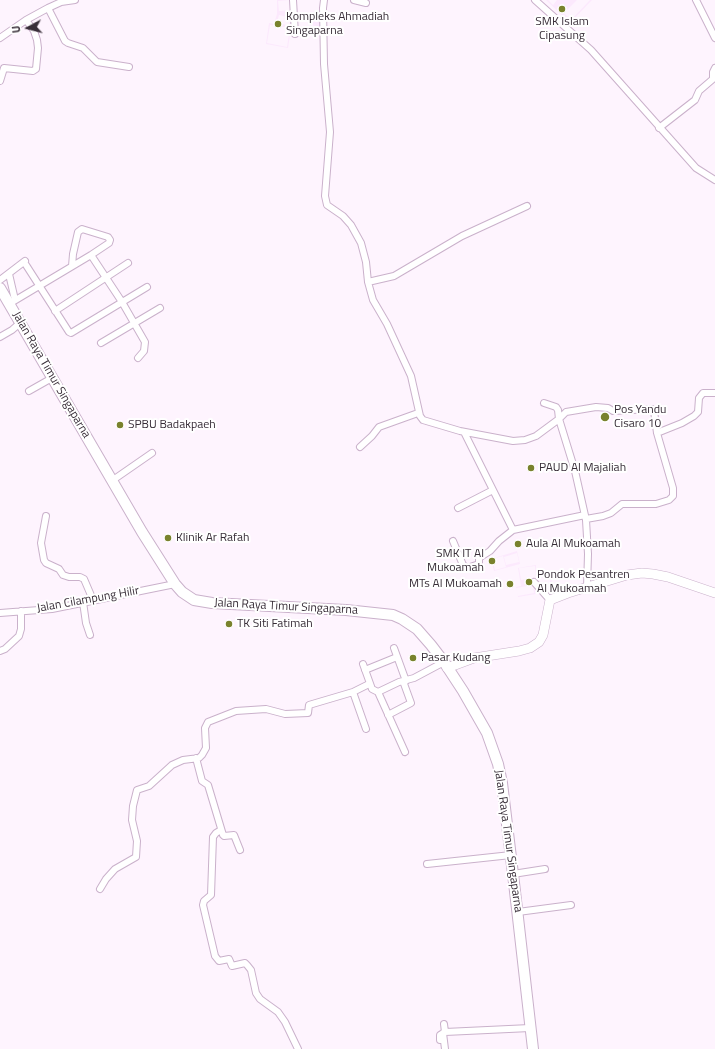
<!DOCTYPE html>
<style>
body{margin:0}
#map{position:relative;width:715px;height:1049px;overflow:hidden;background:#fef4fe;font-family:"Titillium Web",sans-serif}
canvas{display:block}
.north{position:absolute;left:8px;top:8px;width:40px;height:40px;-webkit-text-stroke:3px #fff;paint-order:stroke;rotate:263deg;font-size:11px;font-weight:700;line-height:16px;text-align:center;color:#382e38}
.north::after{content:'';display:block;margin:auto;width:14px;height:18px;background:#382e38;clip-path:polygon(50% 0,100% 100%,50% 72%,0 100%)}
</style>
<div id="map">
<canvas width="715" height="1049"></canvas>
<div class="north">U</div>
</div>
<script>
const ctx = document.querySelector('canvas').getContext('2d');
ctx.lineJoin = 'round';
function fill(path, color) { ctx.fillStyle = color; ctx.fill(path, 'evenodd'); }
const shape = rows => new Path2D(rows.map(r => 'M' + r).join(''));
function stroke(path, color, width, dash) { ctx.strokeStyle = color; ctx.lineWidth = width; ctx.lineCap = dash ? 'butt' : 'round'; ctx.setLineDash(dash || []); ctx.stroke(path); }
function write(font, color, halo, rows, align = 'center') {
  ctx.font = font + ' "Titillium Web",sans-serif'; ctx.lineWidth = 4; ctx.setLineDash([]); ctx.textBaseline = 'middle'; ctx.strokeStyle = halo; ctx.fillStyle = color; for (const [text, x, y, turn = 0] of rows) {
    ctx.save(); ctx.translate(x, y); ctx.rotate((+turn || 0) * Math.PI / 180); ctx.textAlign = isNaN(turn) ? turn : align; if (halo) ctx.strokeText(text, 0, 0); ctx.fillText(text, 0, 0); ctx.restore();
  }
}
const built = shape([
 [277,0,291,0,292,14,319,11,321,31,290,35,288,48,266,44,269,23,274,24,277,14],
 [290,0,291,10,279,11,278,1],
 [279,15,291,18,289,26,277,22],
 [312,16,314,30,297,32,295,19],
 [270,25,290,28,287,47,267,43],
 [546,0,548,0,553,5,557,0,577,0,564,13,571,20,590,0,592,0,570,23],
 [517,551,520,564,494,571,491,559],
 [517,553,519,562,506,565,504,557],
 [503,556,506,567,495,570,492,559],
 [536,565,536,569,553,572,550,590,535,587,536,594,518,597,516,587,521,586,518,568],
 [535,566,536,578,521,580,519,568],
 [541,571,552,573,549,586,538,583],
 [533,585,534,593,518,596,516,588]
]);
const street = shape([
 [293,0,295,34],
 [324,0,323,8,324,64,330,132,325,196,327,205,343,216,351,225,361,243,366,262,368,282,373,300,387,324,411,376,420,416,423,420,460,431,513,441,525,440,536,436,559,419,575,471,586,520,588,554,587,587],
 [354,0,366,3],
 [535,0,591,50,696,168,715,180],
 [696,0,715,38],
 [48,8,65,41,68,43,83,48,97,62,129,67],
 [0,38,26,20,48,8,61,2,75,0],
 [0,81,4,68,33,71,36,69,38,48,37,40,34,31,26,20],
 [659,128,695,100,699,91,713,79,713,72,715,68],
 [91,255,122,302,145,342,144,351,138,358],
 [26,265,69,332,71,333,147,287],
 [9,274,15,300],
 [0,280,25,261],
 [368,282,394,276,462,236,527,206],
 [9,304,91,255,109,243,110,240,108,237,82,229,78,232,73,254,72,266],
 [55,311,128,263],
 [0,337,12,330,20,323],
 [101,343,160,308],
 [29,391,52,378],
 [544,403,556,407,558,410,559,419],
 [559,419,566,412,596,407,608,408,613,411,652,409,654,411,657,433,673,488,673,496,669,500,656,504,622,504,611,513,603,516,586,519],
 [464,432,513,530,585,515],
 [657,433,682,423,694,416,698,412,699,398,703,393,715,393],
 [360,447,372,436,379,427,418,413],
 [113,480,152,453],
 [458,508,493,490],
 [46,516,41,543,44,560,46,563,59,569,63,575,69,577,80,577,84,579,93,600],
 [453,541,463,565,467,568,479,564,479,558,490,551,499,541,513,530],
 [534,582,550,600],
 [83,602,86,623,90,635],
 [0,613,52,609,175,584],
 [394,648,406,681],
 [0,651,5,649,19,636,21,629,21,611],
 [363,664,372,689,378,692],
 [365,670,397,657],
 [388,715,411,703,403,681],
 [366,729,353,692,369,684],
 [405,752,378,692,399,682,414,678,444,662],
 [196,758,202,781,208,785,223,835,224,836,234,835,240,850],
 [221,830,216,833,213,837,211,895,204,901,203,905,215,956,219,961,229,959,232,966,245,963,247,965,251,970,256,993,260,999,278,1012,285,1022,298,1049],
 [427,864,511,855],
 [513,874,545,869],
 [100,889,106,879,115,869,136,857,137,841,132,820,133,806,137,790,149,786,172,765,183,760,199,758,202,755,206,748,205,728,208,722,236,711,266,709,285,714,308,713,309,705,353,692],
 [518,912,571,905],
 [444,1024,445,1032],
 [443,1033,445,1049],
 [440,1040,440,1035,445,1032,530,1028]
]);
const secondary = shape([
 [447,668,474,658,519,651,530,648,539,642,543,635,550,600,568,593,627,575,642,573,653,574,668,577,715,593]
]);
const primary = shape([
 [0,288,142,532,175,584,182,592,194,600,212,603,346,610,393,615,402,619,417,629,431,645,444,662,463,691,487,733,498,764,502,783,513,874,533,1049]
]);
const markers = [
 [562,9,4,"#79822d"],
 [278,24,4,"#79822d"],
 [605,417,5,"#79822d"],
 [120,425,4,"#79822d"],
 [531,468,4,"#79822d"],
 [168,538,4,"#79822d"],
 [518,544,4,"#79822d"],
 [492,561,4,"#79822d"],
 [529,582,4,"#79822d"],
 [510,584,4,"#79822d"],
 [229,624,4,"#79822d"],
 [413,658,4,"#79822d"]
];
const poiNames = [
 ["Kompleks Ahmadiah",286,17],
 ["Singaparna",286,31],
 ["SMK Islam",562,22,"center"],
 ["Cipasung",562,36,"center"],
 ["Pos Yandu",614,410],
 ["Cisaro 10",614,424],
 ["SPBU Badakpaeh",128,425],
 ["PAUD Al Majaliah",539,468],
 ["Klinik Ar Rafah",176,538],
 ["Aula Al Mukoamah",526,544],
 ["SMK IT Al",484,554,"right"],
 ["Mukoamah",484,568,"right"],
 ["Pondok Pesantren",537,575],
 ["Al Mukoamah",537,589],
 ["MTs Al Mukoamah",502,584,"right"],
 ["TK Siti Fatimah",237,624],
 ["Pasar Kudang",421,658]
];
const streetNames = [
 ["Jalan Raya Timur Singaparna",51,375,60],
 ["Jalan Cilampung Hilir",88,600,-10],
 ["Jalan Raya Timur Singaparna",286,607,3],
 ["Jalan Raya Timur Singaparna",508,841,82]
];
fill(built, '#fce9fd');
stroke(street, '#cab1cb', 8);
stroke(secondary, '#cab1cb', 10);
stroke(primary, '#cab1cb', 12);
stroke(street, '#fff', 6);
stroke(secondary, '#fff', 9);
stroke(primary, '#fff', 10);
for (const [x, y, r, color] of markers) { const dot = new Path2D(); dot.arc(x, y, r, 0, 2 * Math.PI); ctx.fillStyle = color; ctx.fill(dot); stroke(dot, '#fff', 1.5); }
write('12px', '#382e38', '#fff', poiNames, 'left');
write('12px', '#382e38', '#fff', streetNames);
</script>
